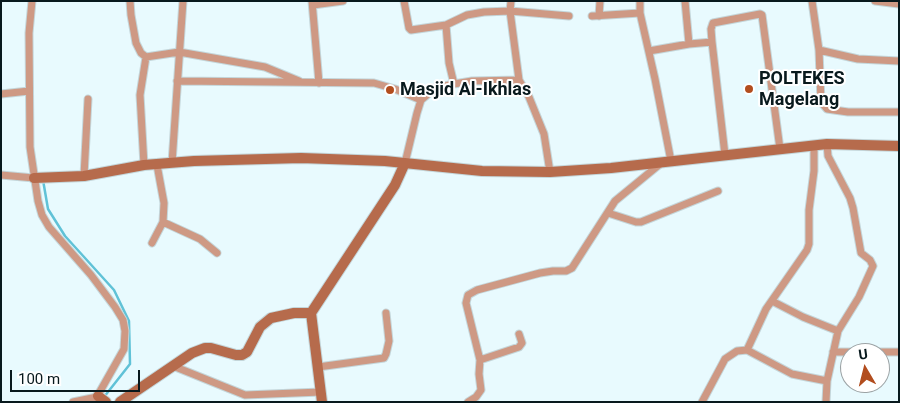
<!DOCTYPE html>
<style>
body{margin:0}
#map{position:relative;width:900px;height:403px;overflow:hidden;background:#e8fafe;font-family:Roboto,sans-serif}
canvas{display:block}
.frame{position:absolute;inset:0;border:2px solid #08191d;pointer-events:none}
.north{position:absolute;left:840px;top:343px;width:50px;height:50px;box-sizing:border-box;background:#fff;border:1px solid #9ca3a5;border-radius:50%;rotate:352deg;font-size:14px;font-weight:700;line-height:20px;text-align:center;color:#08191d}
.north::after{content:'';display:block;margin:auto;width:18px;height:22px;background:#b24d1e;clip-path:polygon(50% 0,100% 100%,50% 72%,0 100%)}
.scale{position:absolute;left:10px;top:370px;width:130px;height:22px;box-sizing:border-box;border:2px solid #08191d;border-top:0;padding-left:6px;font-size:15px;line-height:18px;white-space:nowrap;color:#08191d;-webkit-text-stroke:4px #fff;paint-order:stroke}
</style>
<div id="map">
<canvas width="900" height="403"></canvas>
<div class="frame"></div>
<div class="north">U</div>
<div class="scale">100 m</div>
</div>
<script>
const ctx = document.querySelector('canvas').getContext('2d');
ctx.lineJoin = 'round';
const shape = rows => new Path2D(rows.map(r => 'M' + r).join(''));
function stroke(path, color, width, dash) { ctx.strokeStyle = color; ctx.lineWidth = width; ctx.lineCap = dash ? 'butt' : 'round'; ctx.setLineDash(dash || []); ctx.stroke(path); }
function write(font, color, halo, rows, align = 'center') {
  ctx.font = font + ' Roboto,sans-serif'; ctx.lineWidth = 4; ctx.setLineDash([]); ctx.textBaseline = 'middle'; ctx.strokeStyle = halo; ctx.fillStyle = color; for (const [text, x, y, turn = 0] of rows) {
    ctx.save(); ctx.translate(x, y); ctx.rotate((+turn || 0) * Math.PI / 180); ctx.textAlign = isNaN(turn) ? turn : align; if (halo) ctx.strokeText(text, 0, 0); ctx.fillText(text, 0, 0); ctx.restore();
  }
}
const stream = shape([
 [43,180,48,209,65,236,114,290,129,321,130,364,104,397]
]);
const street = shape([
 [32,1,29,33,30,147,38,201,42,215,49,227,91,275,115,307,123,320,125,331,124,349,94,402],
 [130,1,131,15,136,43,141,53,146,57],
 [312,1,319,83],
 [404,1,409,28,411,30,446,25,449,63,454,84],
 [511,1,510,11,519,80,529,97,544,134,550,172],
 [640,1,640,13,655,79,671,161],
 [685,1,689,44],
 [812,1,819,50,821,102,827,109,848,112,899,112],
 [875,1,899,4],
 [313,5,343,1],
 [592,16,640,13],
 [599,16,600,1],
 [446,25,467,15,484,12,510,11,569,16],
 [712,42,711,29,713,23,760,14,762,15,780,149],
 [819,50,858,59,899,61],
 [649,51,689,44,712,42,725,155],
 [177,81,374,83,395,89,421,100,435,88,454,84,472,81,519,80],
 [1,94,29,91],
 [172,163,183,1],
 [405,163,417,113,421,100],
 [144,165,140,95,146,57,179,52,265,67,299,81],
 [1,175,34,178],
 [84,176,88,99],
 [608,213,636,222,641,222,718,191],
 [163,222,200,239,217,253],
 [152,243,163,222,164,203,157,165],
 [772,301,803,317,838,331],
 [747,350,792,374,827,381],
 [833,352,899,352],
 [480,360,519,347,522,343,519,334],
 [173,366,245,395,321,392],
 [318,367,384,358,386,354,389,341,386,313],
 [73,402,97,397],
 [468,402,476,397,481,390,479,374,480,360,466,303,468,295,477,290,540,273,553,271,566,271,572,268,615,201,660,164],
 [702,402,725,359,737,351,747,350,766,309,807,250,809,244,809,210,814,171,814,146],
 [826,402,827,381,838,331,859,297,873,266,870,260,861,253,853,208,850,198,828,156,827,144]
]);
const secondary = shape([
 [34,178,84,176,144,165,194,161,301,158,385,161,482,171,550,172,611,168,827,144,899,146],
 [98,396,106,402],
 [120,402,192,353,205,348,211,348,236,355,242,355,247,352,260,327,271,318,294,313,311,313],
 [322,402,311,313,395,185,405,163]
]);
const markers = [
 [749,89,5,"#b24d1e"],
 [390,90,5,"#b24d1e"]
];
const poiNames = [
 ["POLTEKES",759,79],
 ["Magelang",759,100],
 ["Masjid Al-Ikhlas",400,90]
];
stroke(stream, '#60c2d7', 2.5);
stroke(street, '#c4d6da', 9);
stroke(secondary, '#c4d6da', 12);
stroke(street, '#ce9984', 7);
stroke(secondary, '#b66b4c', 10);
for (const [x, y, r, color] of markers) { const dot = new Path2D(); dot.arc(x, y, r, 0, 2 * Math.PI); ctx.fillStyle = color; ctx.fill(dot); stroke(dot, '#fff', 2); }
write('bold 18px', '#08191d', '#fff', poiNames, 'left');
</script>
